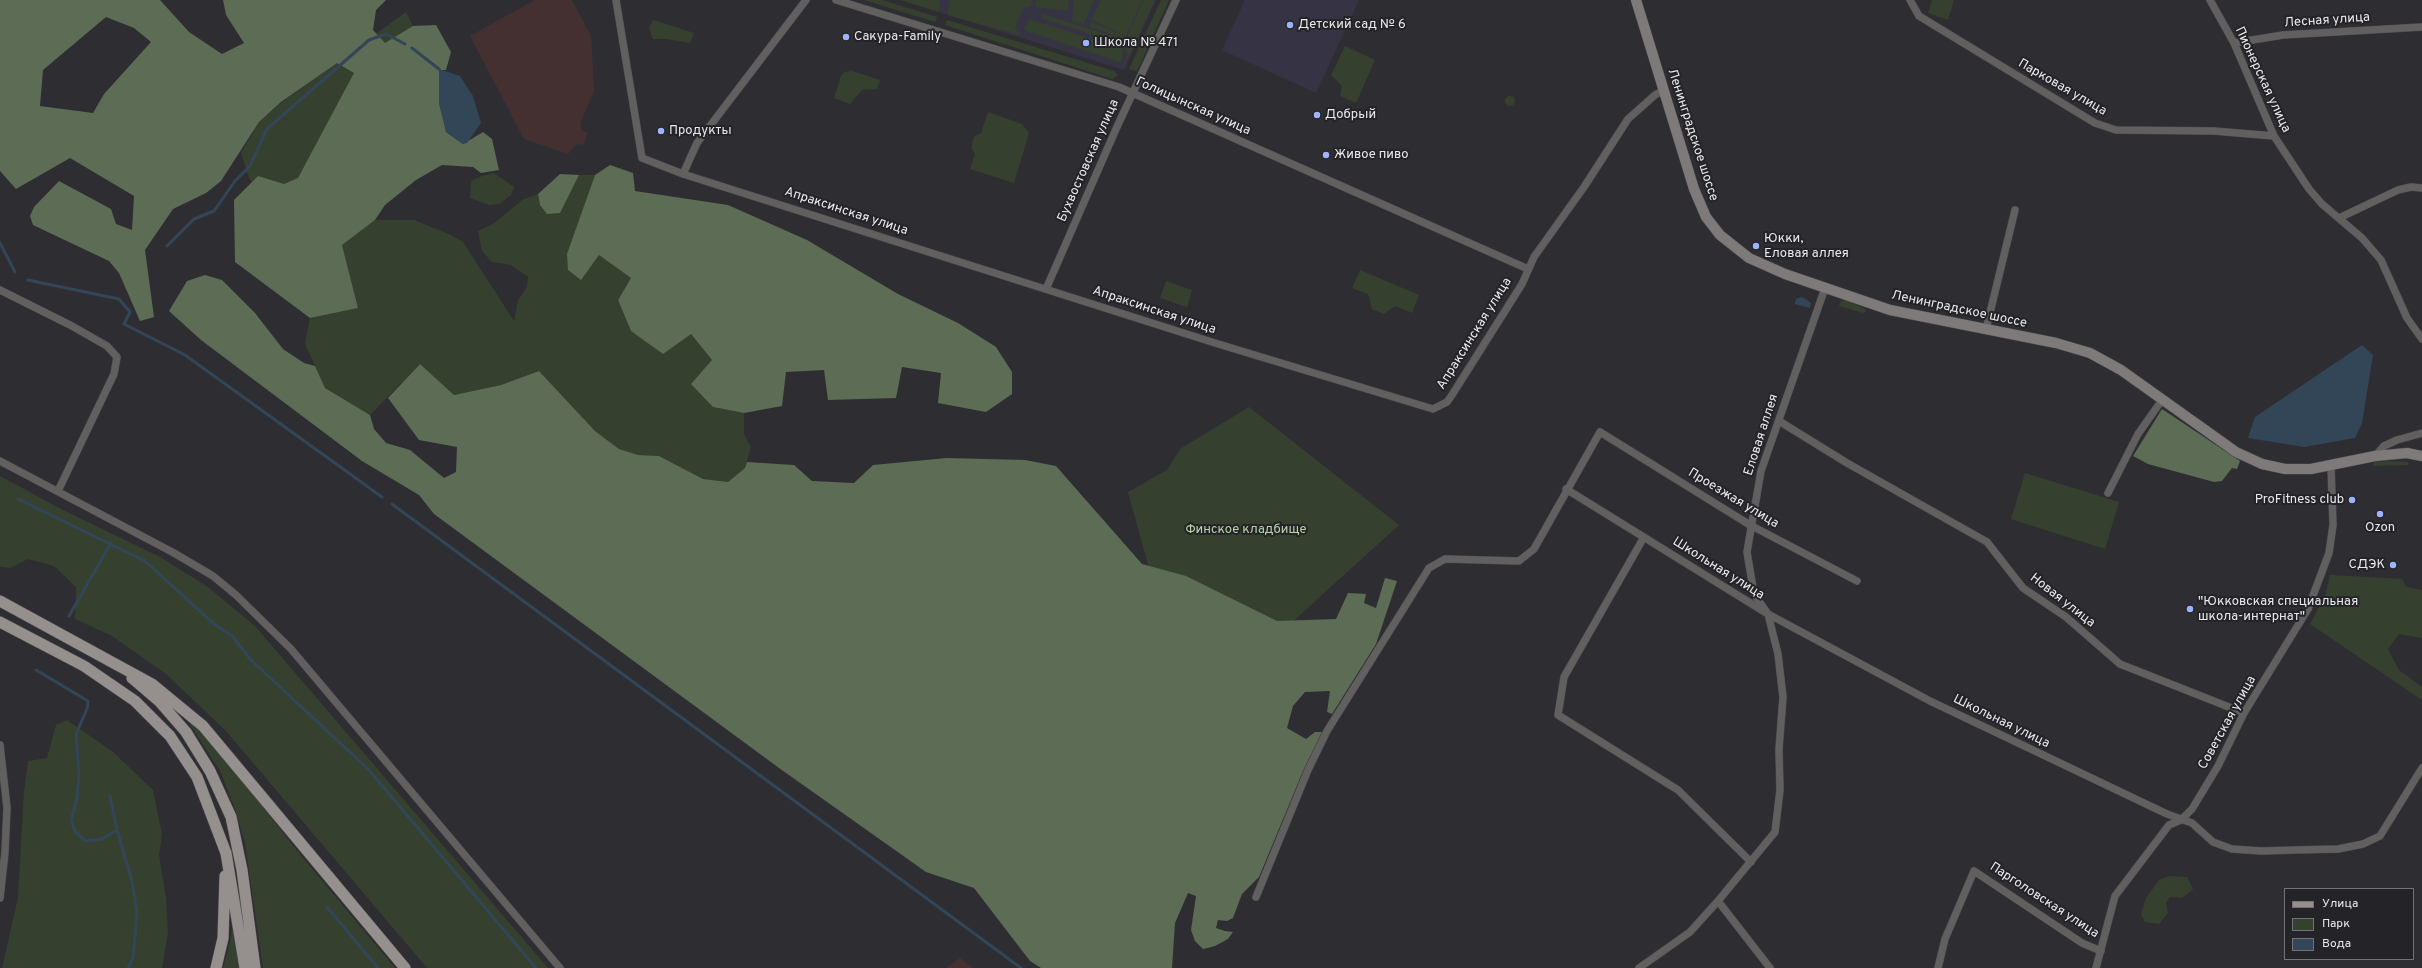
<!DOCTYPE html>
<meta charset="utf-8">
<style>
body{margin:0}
#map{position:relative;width:2422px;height:968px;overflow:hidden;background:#2e2e32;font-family:Overpass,sans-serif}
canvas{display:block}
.legend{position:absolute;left:2284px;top:888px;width:130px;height:72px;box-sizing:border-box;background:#242428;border:1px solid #737377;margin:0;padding:5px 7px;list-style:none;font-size:12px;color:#eaeaed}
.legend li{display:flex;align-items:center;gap:8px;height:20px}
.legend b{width:20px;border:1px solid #737377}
</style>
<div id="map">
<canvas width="2422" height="968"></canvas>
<ul class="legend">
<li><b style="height:5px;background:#958f8e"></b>Улица</li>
<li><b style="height:11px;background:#35412e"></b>Парк</li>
<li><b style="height:11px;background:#324658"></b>Вода</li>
</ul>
</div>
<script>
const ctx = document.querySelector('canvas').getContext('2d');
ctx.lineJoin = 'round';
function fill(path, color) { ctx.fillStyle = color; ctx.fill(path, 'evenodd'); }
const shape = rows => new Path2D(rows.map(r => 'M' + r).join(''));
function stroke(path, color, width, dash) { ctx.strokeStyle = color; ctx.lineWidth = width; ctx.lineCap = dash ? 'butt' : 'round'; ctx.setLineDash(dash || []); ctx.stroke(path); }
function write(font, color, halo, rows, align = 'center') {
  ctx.font = font + ' Overpass,sans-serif'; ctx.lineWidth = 4; ctx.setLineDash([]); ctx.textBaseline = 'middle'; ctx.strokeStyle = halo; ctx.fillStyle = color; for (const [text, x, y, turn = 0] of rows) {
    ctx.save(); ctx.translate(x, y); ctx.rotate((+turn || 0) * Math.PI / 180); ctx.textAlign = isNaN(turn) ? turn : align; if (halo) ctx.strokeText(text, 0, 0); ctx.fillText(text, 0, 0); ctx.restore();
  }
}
const industrial = shape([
 [535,0,572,0,591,36,594,91,580,124,582,131,588,133,583,145,576,144,568,154,524,139,470,36],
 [960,958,973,968,946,968]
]);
const education = shape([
 [900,0,1156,0,1124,70],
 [1245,0,1359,0,1316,93,1222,50]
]);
const green = shape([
 [864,0,882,0,937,17,935,22],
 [900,0,940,0,939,12],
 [950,0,1032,0,1031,6,1023,8,1015,28,1021,35,947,15],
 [1036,0,1069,0,1068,11,1035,7],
 [1074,0,1094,0,1084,24,1072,21],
 [1101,0,1142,0,1126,36,1091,20],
 [1143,0,1155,0,1123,68,1122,68,1128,54,1125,48,1111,43,1114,35,1089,27,1091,22,1127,37],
 [1161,0,1169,0,1137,71,1129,69],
 [1932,0,1954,0,1948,20,1928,13],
 [406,12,413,26,401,35,375,49,354,73,334,113,302,188,258,190,249,178,241,153,259,122,281,103],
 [1043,14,1112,36,1111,41,1041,18],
 [1029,19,1123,49,1122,60,1119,62,1026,31,1024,29],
 [653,20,694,33,690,43,667,39,653,39,649,28],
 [947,20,1114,71,1118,75,1112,79,945,25],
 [1345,46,1375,60,1356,103,1340,96,1342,86,1331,75],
 [852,71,880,80,877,89,862,90,850,104,834,98,841,76,844,72],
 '1505 101a5 5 0 1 1 10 0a5 5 0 1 1-10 0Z',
 [988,112,1022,124,1029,133,1014,183,970,169,975,154,972,149,972,142,975,136,981,133],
 [494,173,514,187,511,195,499,204,489,205,470,198,471,181,482,176],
 [579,175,595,175,568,254,599,255,631,278,618,300,631,331,691,334,712,360,713,407,744,413,744,434,751,447,745,468,728,482,703,479,659,456,638,455,619,449,595,431,539,371,501,385,454,395,420,364,370,415,325,388,305,344,310,318,358,308,342,245,375,220,414,220,451,235,463,242,514,321,518,300,527,287,528,277,511,265,492,262,482,251,478,231,493,224,522,200,538,194,540,205,559,213],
 [1360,270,1419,295,1412,313,1395,306,1384,314,1372,309,1368,294,1352,288],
 [1166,281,1192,290,1187,307,1160,298],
 [1846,300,1865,309,1866,312,1863,313,1839,306,1841,301],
 [1249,407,1399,525,1235,674,1155,590,1128,492,1167,470,1180,449],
 [2391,461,2408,462,2408,465,2373,466,2374,462],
 [2025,473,2119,502,2105,549,2011,519],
 [0,476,61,509,160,557,208,587,255,626,548,968,427,968,226,731,166,674,112,636,75,619,76,587,54,566,28,559,10,568,0,567],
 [2330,575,2402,579,2406,587,2422,590,2422,638,2399,634,2388,649,2399,670,2422,687,2422,700,2310,624,2325,596],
 [184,715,221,754,299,853,395,968,263,968,245,843,234,806,220,771],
 [67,720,113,752,153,790,162,834,159,855,166,898,168,932,162,968,2,968,18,898,24,791,28,761,47,758,56,725],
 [2170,876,2187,877,2193,889,2182,898,2170,897,2166,903,2168,913,2159,924,2145,922,2141,914,2146,898,2159,880],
 [233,928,239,968,223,968,229,947]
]);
const forest = shape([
 [0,0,160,0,189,32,222,54,244,43,226,15,223,0,386,0,376,10,373,30,385,43,413,26,436,25,451,52,446,70,439,70,446,132,463,144,483,132,492,139,499,170,481,173,473,167,442,165,416,180,385,205,375,220,342,245,358,308,310,318,235,262,234,200,258,176,284,184,298,178,354,73,337,63,281,102,259,122,221,181,206,193,173,209,145,250,154,317,140,321,119,273,109,261,33,225,30,216,34,207,59,181,111,209,116,224,132,230,134,196,70,158,16,189,0,171],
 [106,17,134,28,151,42,104,94,93,113,40,106,43,70],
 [610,165,633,173,635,191,728,205,807,240,898,294,958,323,996,347,1012,372,1012,394,986,412,938,403,941,373,902,367,896,398,828,400,824,370,786,372,782,406,744,413,713,407,691,384,712,360,691,334,663,354,631,331,618,300,631,278,599,255,581,280,568,270,567,254,595,175],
 [560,174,579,175,560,213,547,214,540,205,538,194],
 [205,275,222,280,255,313,283,349,304,363,315,366,325,388,370,415,374,429,386,443,410,450,444,478,456,472,457,447,419,440,388,398,420,364,454,395,501,385,539,371,595,431,619,449,638,455,659,456,703,479,728,482,745,468,747,462,794,465,812,481,854,483,873,465,947,458,1025,460,1056,466,1142,564,1186,576,1277,621,1336,619,1348,593,1366,594,1364,603,1376,608,1385,578,1397,581,1376,644,1332,714,1327,712,1330,691,1305,692,1293,706,1287,728,1306,739,1315,732,1322,732,1303,771,1259,877,1242,894,1233,918,1227,921,1218,920,1216,928,1225,931,1233,932,1228,939,1215,946,1203,949,1195,941,1191,930,1196,896,1188,893,1175,923,1172,968,1041,968,1030,961,974,888,926,872,779,768,434,514,419,495,362,461,201,340,169,311,187,281],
 [2162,409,2240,461,2237,469,2232,468,2222,481,2214,482,2148,464,2133,456]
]);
const water = shape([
 [439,69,460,76,473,96,481,123,467,143,463,144,446,132,439,104],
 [1802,297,1811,303,1810,308,1795,304,1796,299],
 [2362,345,2373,355,2362,423,2355,438,2304,447,2248,438,2255,417]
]);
const stream = shape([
 [412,48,439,69],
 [0,243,15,272],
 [167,246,194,219,214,211,235,181,250,166,267,129,369,40,386,34,405,44],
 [28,280,119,299,130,312,124,324,185,355,382,497],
 [18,499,145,561,213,623,233,637,251,660,368,769,536,968],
 [392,504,1021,968],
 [69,616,111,543],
 [36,670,88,701,87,709,76,734,79,774,77,798,71,821,75,831,85,841,102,839,117,830,132,881,137,914,133,958,128,968],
 [110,796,117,830],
 [327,907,378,968]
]);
const street = shape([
 [616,0,642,158,683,174,1215,343,1433,409,1447,402,1452,395,1522,284,1534,257,1584,187,1628,119,1655,95,1664,90],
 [836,0,1119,87,1528,269],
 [1910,0,1919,16,2095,123,2116,130,2214,131,2274,136],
 [2210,0,2234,43,2274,136,2309,189,2322,204,2362,238,2381,260,2407,318,2422,339],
 [2234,43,2283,35,2422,27],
 [683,174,697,143,806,0],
 [2339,218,2398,190,2411,187,2422,188],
 [1046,289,1116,129,1176,0],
 [0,290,72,326,107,346,117,357,114,374,58,491],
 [1986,329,2015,210],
 [1779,421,1847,463,1987,542,2023,588,2066,617,2120,664,2244,713],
 [2375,456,2384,446,2397,440,2422,433],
 [0,461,174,553,213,576,236,595,291,649,560,968],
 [1566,489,1768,614,1930,701,2167,814,2192,823,2213,842,2232,849,2261,851,2296,850,2338,849,2363,844,2380,836,2422,768],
 [2108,493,2138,434,2162,400],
 [1644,537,1564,677,1558,715,1678,790,1751,862],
 [0,745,7,808,5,852,0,898],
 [1256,897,1308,770,1327,731,1429,568,1445,559,1519,561,1534,549,1600,432,1750,525,1857,581],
 [1639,968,1690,932,1718,901],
 [1770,968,1718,901,1775,832,1780,790,1779,749,1783,697,1778,654,1768,614,1754,594,1747,552,1761,471,1825,288],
 [1938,968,1945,939,1974,871,2082,943,2101,951],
 [2096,968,2115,896,2169,825,2181,820,2192,809,2218,766,2244,713,2308,609,2329,553,2333,525,2331,466]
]);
const secondary = shape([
 [1636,0,1694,189,1706,217,1720,235,1749,258,1785,274,1890,310,2056,343,2090,353,2121,370,2236,452,2262,464,2285,469,2311,469,2375,456,2407,453,2422,456]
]);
const primary = shape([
 [0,601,152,684,203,726,405,968],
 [0,622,84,666,135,701,170,736,197,777,226,853,245,968],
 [132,678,159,701,186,732,210,771,231,817,242,870,255,968],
 [216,968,223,938,225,876]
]);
const markers = [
 [1290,25,4,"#9db4fd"],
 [846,37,4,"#9db4fd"],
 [1086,43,4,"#9db4fd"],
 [1317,115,4,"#9db4fd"],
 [661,131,4,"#9db4fd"],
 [1326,155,4,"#9db4fd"],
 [1756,246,4,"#9db4fd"],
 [2352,500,4,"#9db4fd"],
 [2380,514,4,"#9db4fd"],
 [2393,565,4,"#9db4fd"],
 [2190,609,4,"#9db4fd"]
];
const streetNames = [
 ["Лесная улица",2327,21,-4],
 ["Пионерская улица",2262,80,65],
 ["Парковая улица",2062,88,30],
 ["Голицынская улица",1193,107,24],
 ["Ленинградское шоссе",1692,135,72],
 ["Бухвостовская улица",1089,161,-66],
 ["Апраксинская улица",846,212,18],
 ["Ленинградское шоссе",1959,310,12],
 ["Апраксинская улица",1154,311,18],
 ["Апраксинская улица",1475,334,-58],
 ["Еловая аллея",1762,435,-72],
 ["Проезжая улица",1733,499,31],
 ["Школьная улица",1718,569,32],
 ["Новая улица",2062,601,38],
 ["Школьная улица",2001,722,26],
 ["Советская улица",2228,723,-61],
 ["Парголовская улица",2044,901,33]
];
const poiNames = [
 ["Детский сад № 6",1298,25],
 ["Сакура-Family",854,37],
 ["Школа № 471",1094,43],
 ["Добрый",1325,115],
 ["Продукты",669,131],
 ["Живое пиво",1334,155],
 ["Юкки,",1764,239],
 ["Еловая аллея",1764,254],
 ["ProFitness club",2344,500,"right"],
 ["Ozon",2380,528,"center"],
 ["СДЭК",2385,565,"right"],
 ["\"Юкковская специальная",2198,602],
 ["школа-интернат\"",2198,617]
];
const parkNames = [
 ["Финское кладбище",1246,530]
];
fill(industrial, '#443031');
fill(education, '#363345');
fill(green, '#35412e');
fill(forest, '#5d6c55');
fill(water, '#324658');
stroke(stream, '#324658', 3);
stroke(street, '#4c4c50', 8);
stroke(secondary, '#4c4c50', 11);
stroke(primary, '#4c4c50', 12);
stroke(street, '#625f5f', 7);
stroke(secondary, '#7f7a7a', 10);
stroke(primary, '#958f8e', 11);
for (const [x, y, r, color] of markers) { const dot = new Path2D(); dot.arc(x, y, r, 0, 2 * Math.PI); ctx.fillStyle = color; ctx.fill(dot); stroke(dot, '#242428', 1.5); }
write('13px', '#eaeaed', '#242428', streetNames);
write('13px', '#eaeaed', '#242428', poiNames, 'left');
write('13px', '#b7d5a7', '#242428', parkNames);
</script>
